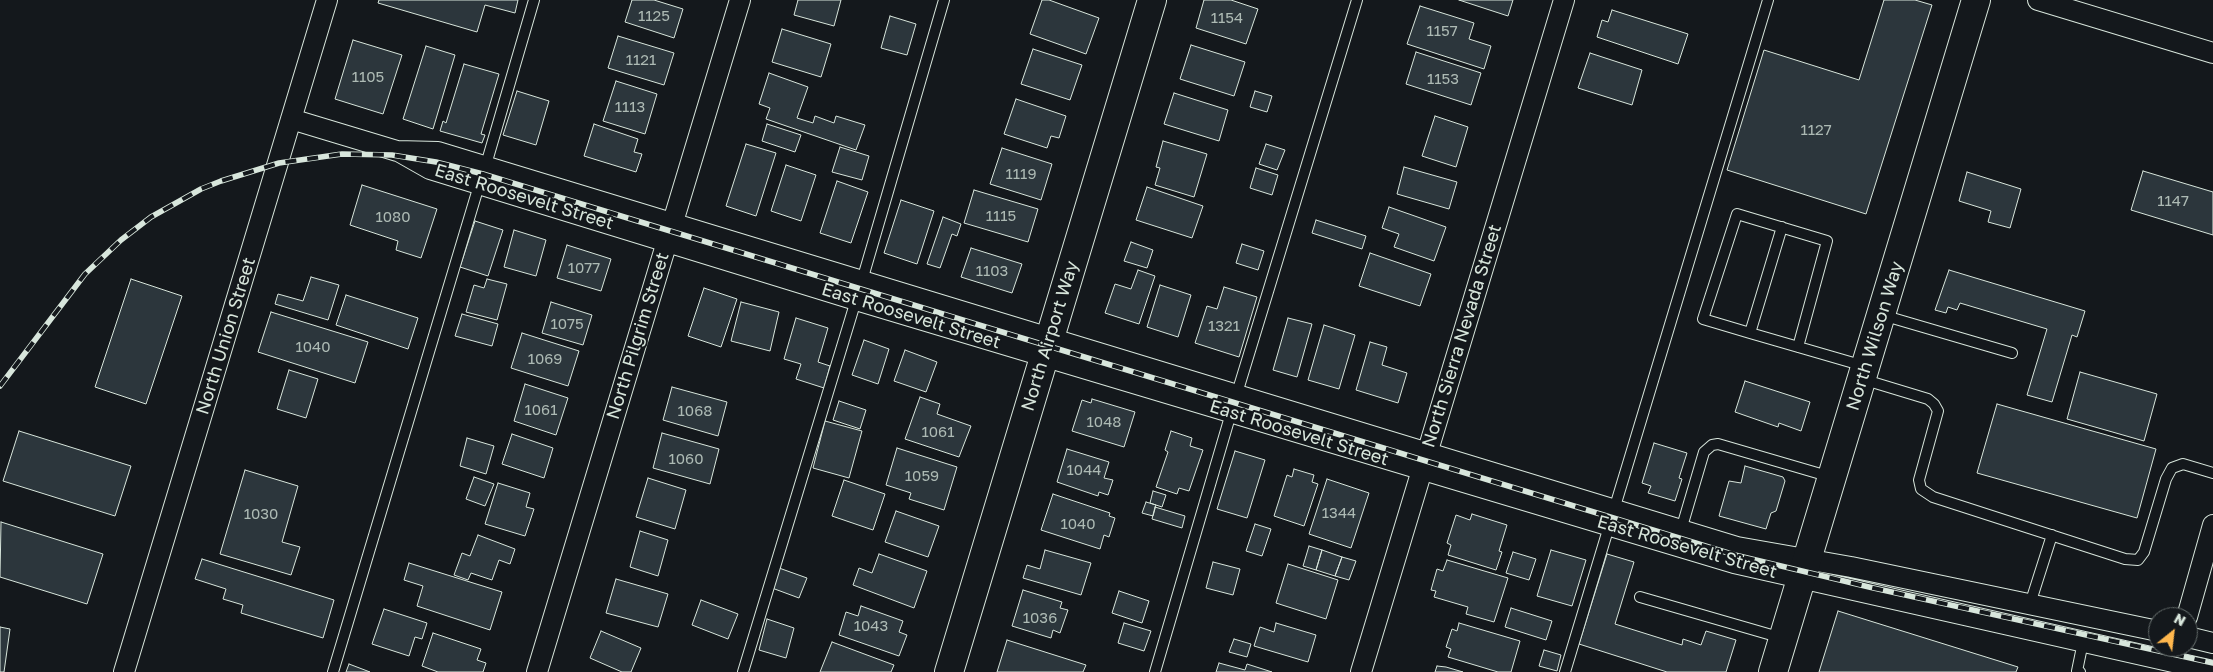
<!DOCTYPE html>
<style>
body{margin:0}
#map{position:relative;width:2213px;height:672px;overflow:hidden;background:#14181c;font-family:"Golos Text",sans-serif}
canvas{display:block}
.north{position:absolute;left:2148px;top:607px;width:50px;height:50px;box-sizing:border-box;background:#14181c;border:1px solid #626a69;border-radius:50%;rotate:29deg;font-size:14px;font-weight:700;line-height:20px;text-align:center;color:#d8e6dc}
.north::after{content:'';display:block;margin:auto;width:18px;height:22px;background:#ffb74d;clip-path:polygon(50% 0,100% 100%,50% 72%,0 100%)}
</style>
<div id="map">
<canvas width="2213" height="672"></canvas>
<div class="north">N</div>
</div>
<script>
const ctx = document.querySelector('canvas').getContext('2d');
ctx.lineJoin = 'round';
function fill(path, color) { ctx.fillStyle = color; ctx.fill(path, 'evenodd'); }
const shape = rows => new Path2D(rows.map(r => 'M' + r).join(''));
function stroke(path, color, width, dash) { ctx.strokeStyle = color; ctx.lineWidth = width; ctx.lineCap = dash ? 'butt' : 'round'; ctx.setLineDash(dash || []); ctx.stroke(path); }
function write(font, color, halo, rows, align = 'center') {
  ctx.font = font + ' "Golos Text",sans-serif'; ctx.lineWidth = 4; ctx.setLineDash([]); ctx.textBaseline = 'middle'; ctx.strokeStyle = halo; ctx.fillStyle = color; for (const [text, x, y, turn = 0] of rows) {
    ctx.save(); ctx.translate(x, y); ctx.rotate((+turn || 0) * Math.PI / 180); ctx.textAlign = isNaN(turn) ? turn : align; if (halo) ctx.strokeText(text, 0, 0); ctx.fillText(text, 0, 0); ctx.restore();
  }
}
const building = shape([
 [379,0,518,0,515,13,485,5,477,32,378,3,379,0],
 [632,0,654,0,683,9,674,38,625,22,632,0],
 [798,0,841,0,834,26,794,15,798,0],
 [1042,0,1049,0,1099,18,1086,54,1030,34,1042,0],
 [1204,0,1231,0,1258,9,1246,44,1196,28,1204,0],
 [1459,0,1513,0,1508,16,1459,0],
 [1884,0,1915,0,1932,5,1866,214,1727,170,1764,50,1859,80,1884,0],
 [1420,6,1474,23,1469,39,1491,46,1484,69,1407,44,1420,6],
 [1612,10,1688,34,1678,64,1597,37,1602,20,1608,22,1612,10],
 [890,16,916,24,907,55,881,48,890,16],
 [782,29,831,44,821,77,772,62,782,29],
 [618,36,674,53,664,85,608,68,618,36],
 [353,40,402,55,383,114,335,99,353,40],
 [1191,45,1245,62,1234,96,1180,79,1191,45],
 [426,46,455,55,433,129,403,119,426,46],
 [1033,49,1082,65,1070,100,1021,84,1033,49],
 [1416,52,1481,73,1471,105,1406,84,1416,52],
 [1590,53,1642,70,1632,105,1578,88,1590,53],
 [464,64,499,74,481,134,485,135,482,143,440,131,443,121,446,123,464,64],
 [769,73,808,87,797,118,813,123,815,116,834,123,836,116,865,125,856,150,766,119,770,108,759,104,769,73],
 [616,81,657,94,645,134,603,121,616,81],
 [517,91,549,101,536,145,503,135,517,91],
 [1255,91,1272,96,1267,112,1250,107,1255,91],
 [1174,93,1228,110,1219,141,1164,124,1174,93],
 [1016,99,1066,116,1059,138,1051,136,1047,148,1004,134,1016,99],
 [1435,116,1468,127,1456,167,1422,156,1435,116],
 [594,124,638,139,634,152,642,154,636,172,584,156,594,124],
 [767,124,801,135,795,152,762,141,767,124],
 [1163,141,1207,154,1194,197,1155,185,1160,168,1156,167,1163,141],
 [746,144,776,153,756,216,726,206,746,144],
 [1266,144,1285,150,1277,170,1259,164,1266,144],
 [840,147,869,156,862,180,832,172,840,147],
 [1002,148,1052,164,1041,200,990,184,1002,148],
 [786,165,816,175,801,221,771,211,786,165],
 [1404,167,1457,182,1449,209,1397,194,1404,167],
 [1256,168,1278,175,1272,195,1250,188,1256,168],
 [2143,171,2213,192,2213,235,2131,210,2143,171],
 [1967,172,2021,189,2010,228,1988,222,1991,211,1959,201,1967,172],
 [837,181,868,192,851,243,820,233,837,181],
 [362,185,437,209,421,258,396,250,398,241,350,225,362,185],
 [1147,187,1203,206,1192,238,1136,220,1147,187],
 [974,190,1038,209,1028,242,964,223,974,190],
 [901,200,934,211,917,264,884,253,901,200],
 [1389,207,1446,227,1434,261,1394,247,1399,234,1382,228,1389,207],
 [943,217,961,224,957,236,952,234,940,268,927,264,943,217],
 [1316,220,1366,236,1362,249,1312,233,1316,220],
 [475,221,503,230,488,276,460,267,475,221],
 [514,230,546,240,536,276,504,267,514,230],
 [1131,242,1153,250,1147,268,1124,261,1131,242],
 [1242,244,1264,251,1258,270,1236,263,1242,244],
 [567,245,611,259,601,291,557,278,567,245],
 [971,248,1022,264,1012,293,961,277,971,248],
 [1370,253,1431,274,1420,306,1359,286,1370,253],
 [1138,270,1155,276,1139,324,1105,313,1115,284,1131,289,1138,270],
 [1949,270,2085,311,2077,337,2072,335,2052,402,2027,395,2047,329,1960,303,1957,310,1948,307,1946,313,1935,310,1949,270],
 [311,277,339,285,328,320,275,304,278,294,303,301,311,277],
 [131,279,182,296,146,404,95,387,131,279],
 [487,279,507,284,497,320,466,312,474,285,484,288,487,279],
 [1160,285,1191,295,1178,337,1147,327,1160,285],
 [1224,287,1257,297,1239,357,1195,343,1207,306,1217,309,1224,287],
 [704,288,737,299,721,347,688,336,704,288],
 [346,295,418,318,408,349,336,325,346,295],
 [551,302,592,315,583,345,542,333,551,302],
 [741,302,779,312,770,351,731,341,741,302],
 [271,312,368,342,355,383,258,352,271,312],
 [462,314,498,324,492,346,455,336,462,314],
 [796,318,828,328,818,362,830,366,824,388,796,379,801,364,784,359,796,318],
 [1288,318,1312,324,1297,377,1273,370,1288,318],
 [1324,325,1355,335,1339,389,1308,380,1324,325],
 [522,333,579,351,568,386,511,368,522,333],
 [864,340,889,349,878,384,852,375,864,340],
 [1370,342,1387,347,1382,365,1407,373,1398,403,1356,390,1370,342],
 [905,350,937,362,926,392,894,381,905,350],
 [289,370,318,379,306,418,277,409,289,370],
 [2080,372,2157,394,2144,441,2067,419,2080,372],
 [1745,381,1810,402,1801,431,1779,423,1778,427,1735,412,1745,381],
 [525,384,568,398,556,435,514,421,525,384],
 [672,387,727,402,718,436,663,420,672,387],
 [920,397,940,404,937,414,971,426,959,457,905,439,920,397],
 [1092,399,1135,412,1124,447,1072,431,1082,400,1091,403,1092,399],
 [839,401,866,410,860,429,833,420,839,401],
 [1997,404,2156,449,2137,518,1977,473,1997,404],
 [825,421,862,431,849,478,813,468,825,421],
 [19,431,131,466,115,516,3,481,19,431],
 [1171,431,1192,438,1190,446,1203,450,1189,491,1179,488,1177,494,1156,487,1168,452,1165,450,1171,431],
 [662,433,719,449,710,484,653,468,662,433],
 [512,434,553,448,544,478,502,464,512,434],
 [467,438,494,446,486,474,460,466,467,438],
 [1654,443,1687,453,1679,478,1682,479,1675,501,1648,493,1651,486,1642,483,1654,443],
 [897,448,957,467,944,510,909,499,911,493,886,485,897,448],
 [1067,449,1109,462,1104,478,1113,480,1108,495,1099,492,1098,496,1057,482,1067,449],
 [1235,451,1265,460,1247,518,1217,509,1235,451],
 [1745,466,1783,477,1785,481,1776,511,1771,513,1766,529,1719,516,1729,481,1741,483,1745,466],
 [1294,469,1314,475,1312,482,1318,484,1304,526,1274,516,1287,475,1292,477,1294,469],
 [245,470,298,486,282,542,300,547,291,575,220,554,245,470],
 [474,477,494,484,485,506,466,499,474,477],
 [648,478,686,490,675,529,636,517,648,478],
 [1327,479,1369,493,1351,548,1309,534,1327,479],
 [844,480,885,494,873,530,832,516,844,480],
 [498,483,530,493,526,507,534,509,525,536,485,524,498,483],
 [1153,491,1166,495,1162,507,1150,503,1153,491],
 [1053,494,1110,513,1109,516,1115,518,1109,537,1104,535,1100,549,1041,530,1053,494],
 [1146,502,1156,505,1153,516,1142,513,1146,502],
 [1155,507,1185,516,1182,528,1152,519,1155,507],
 [896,511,939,526,928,557,885,542,896,511],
 [1472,514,1507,525,1499,551,1502,552,1496,570,1448,555,1451,545,1447,543,1456,515,1470,520,1472,514],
 [1,522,103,554,87,604,0,577,1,522],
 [1255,524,1271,529,1262,556,1246,551,1255,524],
 [640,531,668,540,658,576,630,567,640,531],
 [478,535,515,549,510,564,499,560,492,580,471,573,468,580,454,575,462,553,470,556,478,535],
 [1309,546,1322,550,1316,570,1303,566,1309,546],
 [1045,550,1091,563,1081,595,1023,578,1027,565,1040,569,1045,550],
 [1322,550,1342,557,1335,576,1316,570,1322,550],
 [1551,550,1586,560,1572,606,1537,596,1551,550],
 [1513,552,1536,559,1529,580,1506,573,1513,552],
 [879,554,927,571,914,608,853,585,859,568,872,573,879,554],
 [1607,554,1634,562,1615,624,1682,645,1683,639,1701,645,1706,631,1736,640,1726,672,1667,672,1579,644,1607,554],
 [1342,557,1356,561,1349,580,1335,576,1342,557],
 [202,559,334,600,323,638,241,613,243,605,223,599,226,589,195,579,202,559],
 [1447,560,1508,578,1494,622,1466,614,1468,607,1434,597,1436,591,1431,590,1437,569,1443,571,1447,560],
 [1213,562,1240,569,1233,595,1206,588,1213,562],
 [409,563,502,592,490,630,417,606,423,586,404,580,409,563],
 [1288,564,1338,580,1326,619,1276,603,1288,564],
 [779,568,807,578,799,598,772,588,779,568],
 [616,579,668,594,658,627,606,613,616,579],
 [1023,590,1062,602,1060,608,1068,610,1060,633,1053,630,1051,638,1012,626,1023,590],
 [1119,591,1149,601,1142,623,1112,613,1119,591],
 [701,600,738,614,728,639,692,625,701,600],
 [861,606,903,621,899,632,907,635,899,656,839,635,846,612,858,616,861,606],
 [1511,608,1552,621,1546,640,1505,627,1511,608],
 [384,609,427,623,422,639,415,637,409,656,372,644,384,609],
 [1838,611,2018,667,2016,672,1819,672,1838,611],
 [767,619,794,628,786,658,759,650,767,619],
 [1124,623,1151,631,1144,651,1118,643,1124,623],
 [1276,623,1316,635,1308,662,1254,646,1260,627,1274,632,1276,623],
 [1459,623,1520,641,1511,672,1498,672,1448,657,1451,649,1446,647,1452,629,1457,631,1459,623],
 [0,627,10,629,4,672,0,672,0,627],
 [601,631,641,648,631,672,622,672,590,658,601,631],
 [433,633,481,649,477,660,486,663,483,672,438,672,422,666,433,633],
 [1234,639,1251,644,1247,657,1229,652,1234,639],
 [1007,640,1086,665,1083,672,997,672,1007,640],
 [832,642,894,665,891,672,820,672,832,642],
 [1544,650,1561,655,1557,671,1539,666,1544,650],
 [1219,663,1245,670,1247,664,1272,672,1216,672,1219,663],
 [349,664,370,672,346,672,349,664],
 [1437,666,1446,667,1463,672,1435,672,1437,666]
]);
const service = shape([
 [485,168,534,0],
 [861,284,944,0],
 [1882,315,2012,353],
 [1750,333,1782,227],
 [1798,347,1827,241,1737,214,1703,319,1750,333,1864,366],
 [1862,379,1928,399,1934,404,1938,411,1919,480,1921,489,1933,497,2125,559,2138,560,2144,552,2166,479,2172,468,2183,464,2213,473],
 [1681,530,1704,452,1712,445,1718,444,1831,477],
 [1640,597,1782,638],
 [2030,604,2052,535],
 [333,672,480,182],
 [743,672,857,297],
 [1155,672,1234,403,1357,0],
 [1565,672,1768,0],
 [2080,672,2077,671,2083,642]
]);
const minor = shape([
 [2038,0,2213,53],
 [291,119,397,151,438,152,1737,547,1851,567,2158,631],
 [400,152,430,169,856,300,1734,563,2213,671],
 [2187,617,2213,525],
 [2188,637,2213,643],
 [124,672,327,0],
 [537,672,740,0],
 [1361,672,1564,0]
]);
const secondary = shape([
 [949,672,1152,0],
 [1773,672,1976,0]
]);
const rail = shape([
 [0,386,85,274,121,240,151,217,201,189,221,181,279,163,342,154,392,155,436,162,483,174,1735,555,1869,587,2213,663]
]);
const numberNames = [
 ["1125",654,16],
 ["1154",1227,18],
 ["1157",1442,31],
 ["1121",641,60],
 ["1105",368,77],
 ["1153",1443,79],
 ["1113",630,107],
 ["1127",1816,130],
 ["1119",1021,174],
 ["1147",2173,201],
 ["1115",1001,216],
 ["1080",393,217],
 ["1077",584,268],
 ["1103",992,271],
 ["1075",567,324],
 ["1321",1224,326],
 ["1040",313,347],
 ["1069",545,359],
 ["1061",541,410],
 ["1068",695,411],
 ["1048",1104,422],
 ["1061",938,432],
 ["1060",686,459],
 ["1044",1084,470],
 ["1059",922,476],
 ["1344",1339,513],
 ["1030",261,514],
 ["1040",1078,524],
 ["1036",1040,618],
 ["1043",871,626]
];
const streetNames = [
 ["East Roosevelt Street",524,197,17],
 ["East Roosevelt Street",911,316,17],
 ["North Union Street",226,336,-73],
 ["North Pilgrim Street",638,336,-73],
 ["North Airport Way",1050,336,-73],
 ["North Sierra Nevada Street",1462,336,-73],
 ["North Wilson Way",1875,336,-73],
 ["East Roosevelt Street",1299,433,17],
 ["East Roosevelt Street",1687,547,16]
];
fill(building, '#2c363c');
stroke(building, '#d8e6dc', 1);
stroke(service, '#d8e6dc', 12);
stroke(minor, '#d8e6dc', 22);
stroke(secondary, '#d8e6dc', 30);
stroke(service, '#14181c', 10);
stroke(minor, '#14181c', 20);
stroke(secondary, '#14181c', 28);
stroke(rail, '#d8e6dc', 5.5);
stroke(rail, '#14181c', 4, [11]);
write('15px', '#adbab4', null, numberNames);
write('18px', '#d8e6dc', '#14181c', streetNames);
</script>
